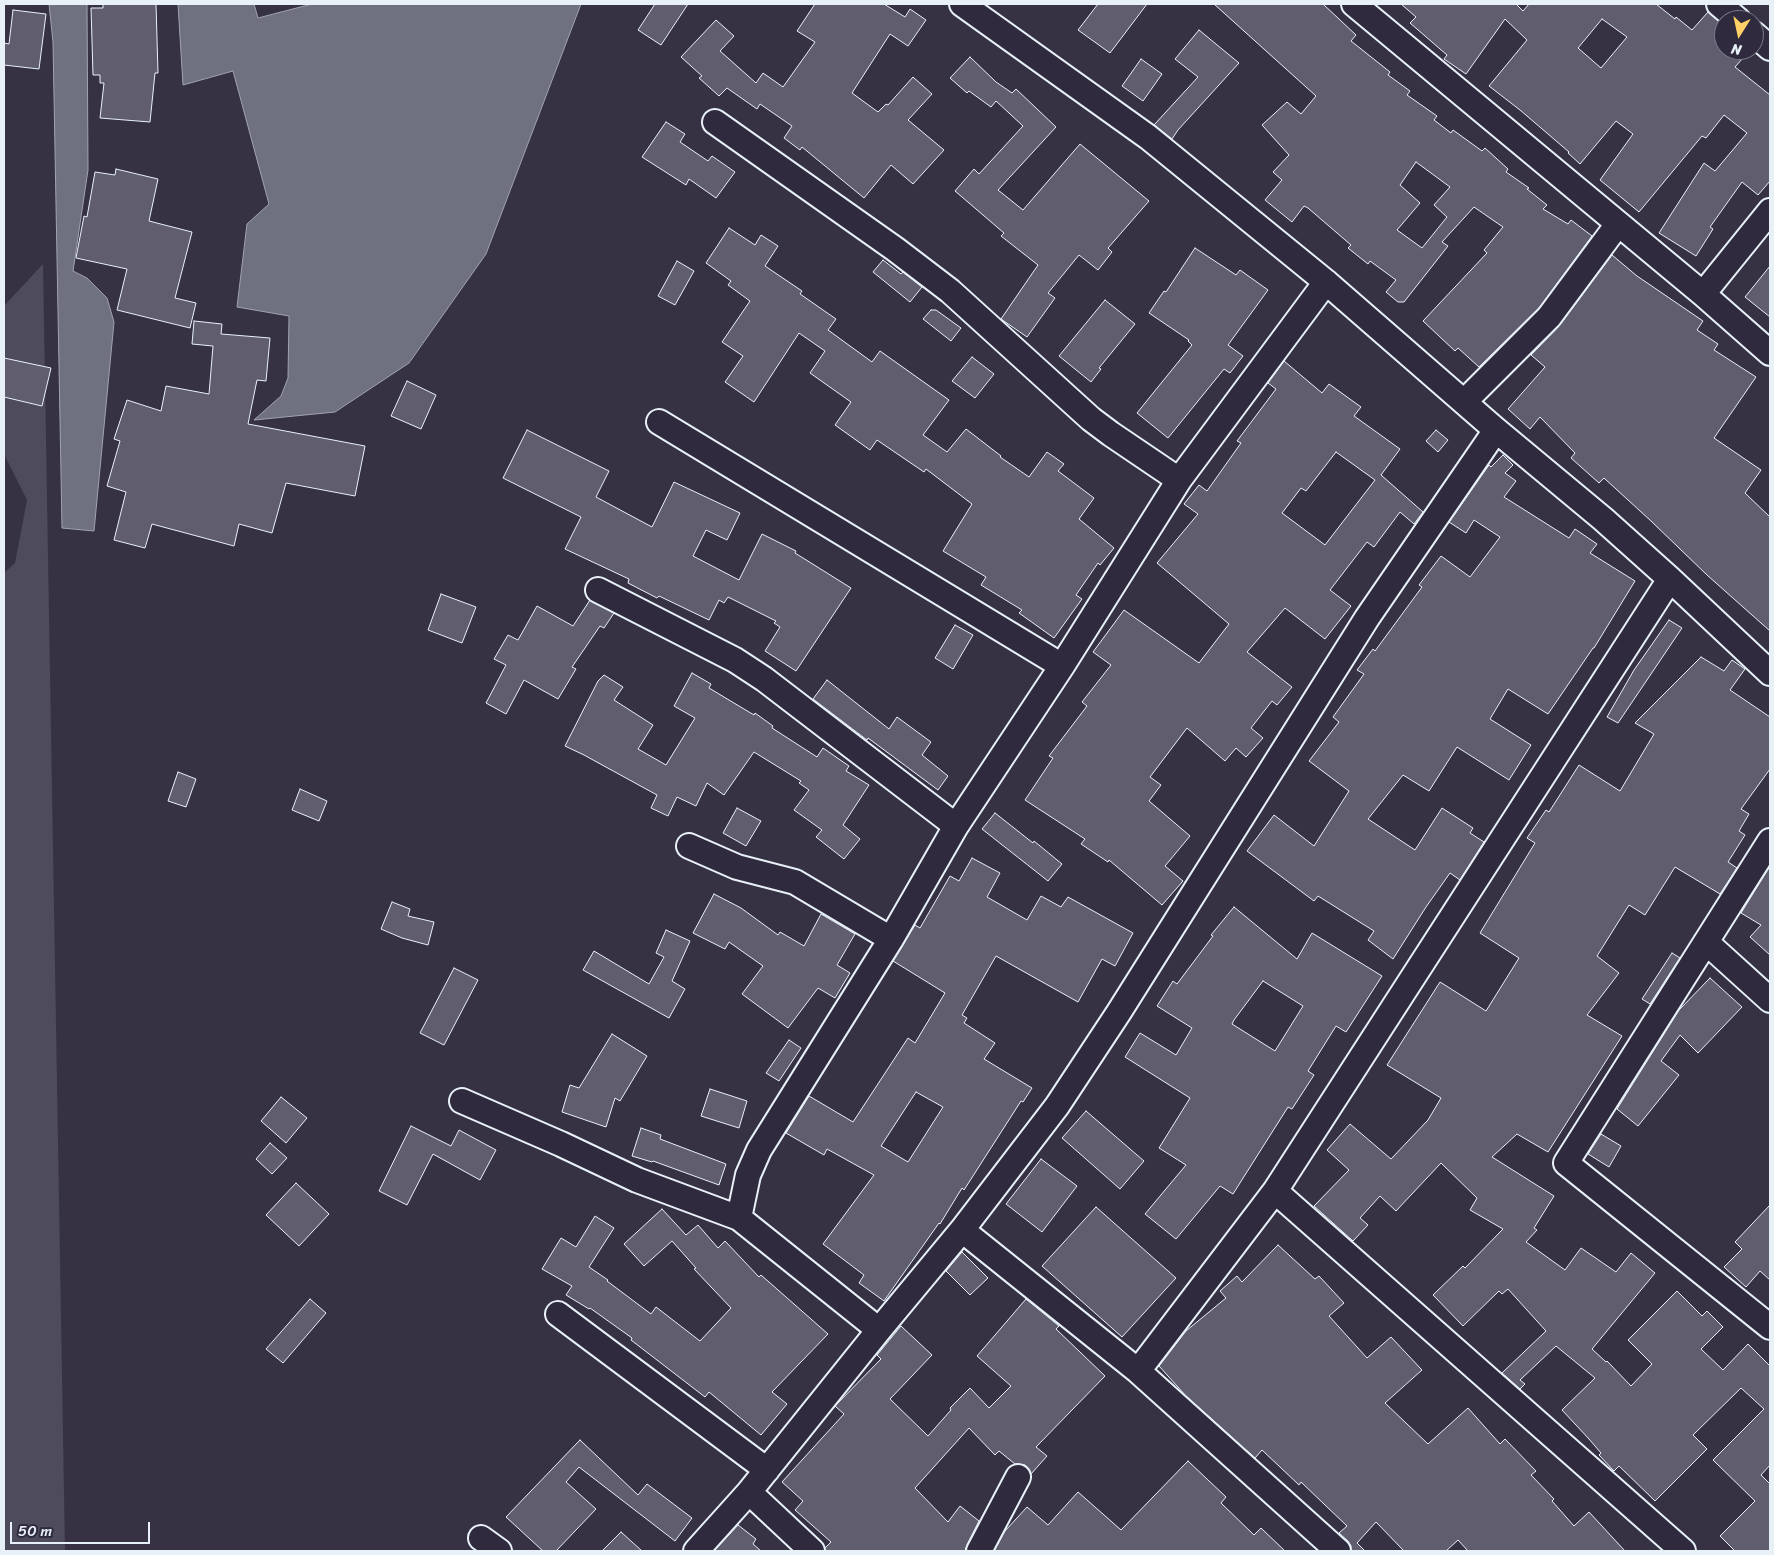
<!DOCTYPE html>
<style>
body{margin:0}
#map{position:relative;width:1774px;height:1555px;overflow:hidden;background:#363244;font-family:Sriracha,sans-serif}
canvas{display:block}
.frame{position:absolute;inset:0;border:5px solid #e8f1f8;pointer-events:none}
.north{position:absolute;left:1714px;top:10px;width:50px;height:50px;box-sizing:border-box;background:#2f2a3d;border:1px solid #797a88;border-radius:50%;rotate:190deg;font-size:14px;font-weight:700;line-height:20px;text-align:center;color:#e8f1f8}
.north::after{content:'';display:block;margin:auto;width:18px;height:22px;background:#ffd166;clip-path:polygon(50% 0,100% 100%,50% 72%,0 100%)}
.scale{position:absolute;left:10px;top:1522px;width:140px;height:22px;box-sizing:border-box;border:2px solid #e8f1f8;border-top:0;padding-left:6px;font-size:15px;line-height:18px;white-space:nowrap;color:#e8f1f8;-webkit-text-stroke:4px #2f2a3d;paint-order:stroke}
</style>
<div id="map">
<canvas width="1774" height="1555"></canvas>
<div class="frame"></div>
<div class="north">N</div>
<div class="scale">50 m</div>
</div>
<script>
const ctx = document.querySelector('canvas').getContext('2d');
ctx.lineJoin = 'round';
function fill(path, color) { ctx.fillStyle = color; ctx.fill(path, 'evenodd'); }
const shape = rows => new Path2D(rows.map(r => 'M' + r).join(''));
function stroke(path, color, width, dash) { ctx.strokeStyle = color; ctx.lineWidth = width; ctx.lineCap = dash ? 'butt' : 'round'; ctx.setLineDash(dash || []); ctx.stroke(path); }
const green = shape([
 [43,264,65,1551,4,1551,4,573,15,563,27,500,4,454,4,306]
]);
const water = shape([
 [49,4,87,4,88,170,73,271,87,278,107,298,114,322,94,531,62,528,53,42,49,4],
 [178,4,254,4,258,18,312,4,581,4,486,254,409,363,335,412,254,420,281,396,288,378,289,316,237,307,247,224,269,204,233,71,183,85,178,4]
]);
const building = shape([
 [103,4,156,4,158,73,155,73,150,122,100,118,104,83,100,83,100,75,93,75,91,8,103,8,103,4],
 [655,4,688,4,661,45,638,30,655,4],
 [815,4,884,4,905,17,910,9,926,20,908,46,890,34,852,93,878,112,886,104,888,105,913,77,932,94,908,120,944,150,913,184,891,165,864,198,802,147,800,150,784,138,792,126,760,104,757,109,727,88,719,96,699,78,702,76,681,57,716,20,734,36,720,51,756,83,763,73,783,87,815,42,797,31,815,4],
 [1098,4,1147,4,1110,53,1078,30,1098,4],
 [1214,4,1323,4,1356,35,1351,41,1390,72,1388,75,1410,91,1407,95,1437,116,1434,120,1451,133,1453,130,1482,151,1485,148,1508,169,1506,172,1529,188,1527,189,1547,205,1543,209,1568,224,1571,220,1592,236,1539,308,1479,367,1458,348,1455,351,1423,321,1487,253,1484,250,1503,227,1474,207,1442,242,1448,246,1404,302,1398,302,1386,292,1396,280,1370,261,1368,264,1348,248,1351,245,1308,208,1304,206,1292,222,1265,200,1282,180,1273,172,1289,155,1262,125,1287,102,1301,114,1316,96,1214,4],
 [1416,162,1450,187,1434,205,1447,217,1422,248,1397,230,1420,203,1400,185,1416,162],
 [1401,4,1516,4,1523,11,1529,4,1656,4,1675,19,1676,17,1692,30,1708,12,1724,26,1724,50,1750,50,1735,67,1770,95,1770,181,1758,195,1742,182,1710,227,1713,229,1696,256,1659,233,1704,163,1715,171,1747,133,1724,115,1706,138,1702,136,1639,212,1600,180,1633,134,1616,121,1580,164,1568,153,1569,152,1520,110,1489,86,1527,40,1505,19,1466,74,1444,59,1447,55,1410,23,1416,17,1401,4],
 [1602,19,1627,37,1601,68,1578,48,1602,19],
 [13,10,46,14,39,69,4,65,4,43,9,44,13,10],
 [1199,30,1239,63,1178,130,1172,139,1154,125,1198,77,1175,59,1199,30],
 [970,57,996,82,1012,93,1016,89,1056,127,998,190,1023,210,1080,144,1149,201,1108,248,1112,252,1098,270,1079,255,1048,293,1055,298,1027,337,1001,319,1038,265,1001,236,1004,233,955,191,974,169,979,174,1023,126,996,101,991,107,969,91,967,93,950,78,970,57],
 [1141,59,1162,74,1143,101,1122,86,1141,59],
 [666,122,685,134,680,142,708,161,712,156,735,172,716,198,689,179,686,185,642,157,666,122],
 [116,169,158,179,149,221,192,232,175,298,196,303,190,328,117,310,127,269,76,258,84,216,87,217,95,172,115,175,116,169],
 [729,228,755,245,761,235,778,246,765,266,802,291,800,294,836,319,828,330,872,362,880,351,949,400,923,435,947,452,966,429,1001,456,1000,457,1029,477,1047,452,1064,464,1058,471,1094,498,1079,519,1114,548,1100,565,1098,563,1076,595,1082,599,1054,638,1019,613,1022,610,981,585,986,577,943,551,972,504,926,469,924,472,877,440,870,450,835,425,851,402,810,373,825,351,799,333,754,402,725,382,743,356,722,342,750,301,728,285,731,281,706,263,729,228],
 [1195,248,1236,275,1240,270,1268,290,1228,345,1243,356,1230,373,1224,369,1168,438,1137,413,1192,345,1188,341,1189,340,1149,313,1164,291,1166,292,1195,248],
 [1612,255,1637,276,1703,321,1697,330,1718,344,1714,350,1756,377,1714,438,1761,470,1745,493,1770,517,1770,631,1707,575,1651,521,1604,478,1599,483,1571,458,1575,453,1540,417,1530,429,1508,409,1545,367,1531,355,1560,325,1612,255],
 [883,260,901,274,903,272,922,287,910,302,873,272,883,260],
 [677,261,694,271,675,305,658,296,677,261],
 [1770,266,1770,317,1745,297,1770,266],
 [1105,300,1135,324,1099,368,1101,369,1091,382,1059,356,1105,300],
 [931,310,936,310,961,328,951,341,923,319,931,310],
 [194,321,222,324,221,334,270,338,266,381,257,380,248,424,365,446,355,496,286,483,272,533,239,524,234,546,152,524,145,548,114,540,126,492,107,486,120,441,114,439,127,400,161,411,166,386,209,394,213,346,192,344,194,321],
 [972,357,994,374,975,398,952,381,972,357],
 [4,358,51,368,42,406,4,397,4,358],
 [1284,361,1322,393,1329,384,1361,407,1354,416,1400,449,1381,475,1423,512,1414,524,1400,512,1374,547,1367,542,1330,590,1351,606,1325,639,1285,608,1247,652,1292,687,1277,705,1272,701,1251,728,1263,738,1246,757,1236,748,1225,761,1187,728,1150,777,1161,785,1149,801,1190,836,1165,866,1183,881,1162,905,1109,860,1108,862,1081,844,1085,839,1025,800,1053,758,1049,756,1087,706,1082,702,1111,665,1093,652,1124,610,1199,663,1229,624,1157,563,1198,514,1184,504,1199,485,1207,491,1241,443,1237,441,1276,389,1268,383,1284,361],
 [1336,452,1375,480,1325,545,1282,513,1301,488,1306,491,1336,452],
 [407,381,436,395,421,429,391,416,407,381],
 [527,430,609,471,596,497,652,527,674,482,740,513,727,540,706,530,693,556,739,580,762,534,796,551,795,553,851,588,796,671,765,651,780,627,774,623,776,621,728,597,724,603,719,600,709,620,659,596,657,598,628,583,629,579,565,549,581,517,503,478,527,430],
 [1436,430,1448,440,1438,452,1426,441,1436,430],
 [1503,455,1513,465,1505,473,1516,481,1504,497,1569,538,1575,529,1597,544,1590,553,1635,581,1594,648,1593,648,1548,714,1508,689,1490,719,1531,745,1509,780,1457,747,1429,791,1403,775,1368,819,1415,850,1442,808,1473,828,1470,833,1484,842,1460,880,1450,873,1426,907,1393,959,1368,940,1374,931,1318,896,1314,901,1247,851,1274,815,1314,846,1349,791,1309,761,1339,722,1333,717,1364,674,1357,670,1373,649,1375,651,1422,587,1419,585,1441,556,1470,577,1500,537,1474,520,1466,533,1449,522,1489,465,1491,467,1503,455],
 [441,594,476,607,462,643,428,630,441,594],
 [590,600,614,613,604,628,600,626,572,667,576,669,558,699,524,680,506,714,486,703,506,665,494,659,508,635,518,640,537,606,573,626,590,600],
 [1669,620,1682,628,1618,723,1607,717,1634,670,1669,620],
 [955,625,973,635,953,669,935,658,955,625],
 [1701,657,1724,671,1732,660,1745,669,1730,690,1770,717,1770,769,1741,809,1749,814,1739,831,1745,835,1728,862,1737,868,1720,894,1675,867,1645,915,1629,905,1597,956,1619,973,1587,1015,1622,1036,1548,1152,1517,1134,1492,1157,1554,1196,1534,1228,1537,1230,1526,1242,1565,1270,1581,1248,1616,1272,1631,1253,1655,1273,1592,1349,1606,1362,1607,1361,1631,1386,1652,1364,1628,1340,1677,1291,1702,1316,1707,1311,1723,1327,1701,1349,1723,1370,1748,1344,1770,1366,1770,1465,1761,1475,1770,1484,1770,1551,1735,1551,1720,1536,1755,1501,1713,1460,1764,1409,1741,1388,1693,1435,1707,1449,1655,1501,1619,1466,1614,1471,1599,1455,1601,1453,1589,1439,1562,1410,1595,1378,1556,1346,1520,1380,1525,1384,1520,1389,1502,1373,1546,1331,1508,1289,1502,1294,1499,1291,1463,1326,1433,1295,1463,1266,1465,1268,1503,1229,1470,1210,1477,1198,1441,1163,1396,1211,1380,1196,1360,1218,1368,1225,1353,1241,1314,1206,1349,1170,1327,1150,1350,1124,1391,1159,1428,1120,1441,1098,1387,1065,1440,982,1486,1011,1519,958,1480,933,1535,843,1527,838,1546,810,1549,812,1579,765,1620,791,1654,734,1635,723,1701,657],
 [692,673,711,684,709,688,754,715,755,713,773,726,772,728,817,757,823,748,849,766,846,771,869,785,843,825,860,839,844,859,816,837,822,830,794,810,809,790,799,783,801,781,754,752,724,795,707,783,696,806,677,797,668,816,651,808,657,795,584,755,565,746,598,681,604,675,623,687,614,700,653,725,638,749,666,765,695,718,674,706,692,673],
 [827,680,889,729,897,717,931,742,922,755,948,776,938,790,868,738,867,740,813,699,827,680],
 [178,772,196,779,186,807,168,801,178,772],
 [300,789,327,801,319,821,292,810,300,789],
 [737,808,761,821,746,846,723,833,737,808],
 [995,813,1033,843,1034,841,1062,864,1048,881,982,829,995,813],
 [972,858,1000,873,987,897,1027,920,1041,896,1061,907,1068,897,1133,933,1115,966,1102,959,1078,1002,996,956,962,1015,967,1018,964,1023,995,1043,984,1059,1032,1088,1023,1102,1021,1101,964,1190,962,1188,940,1224,939,1223,884,1301,859,1283,864,1275,823,1244,874,1175,827,1149,824,1155,786,1133,809,1096,853,1122,908,1038,915,1043,945,993,893,961,915,925,920,928,950,876,959,881,972,858],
 [916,1092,943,1107,908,1162,881,1146,916,1092],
 [1770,866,1770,955,1750,937,1761,925,1741,913,1770,866],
 [714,894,741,908,778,935,780,932,804,946,821,914,855,934,837,965,850,973,835,998,818,988,788,1028,742,994,763,966,729,942,725,949,693,933,714,894],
 [392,902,410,909,408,916,434,922,428,945,402,938,381,929,392,902],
 [1234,907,1297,959,1312,933,1382,976,1346,1032,1336,1026,1308,1071,1314,1075,1292,1109,1288,1107,1233,1194,1220,1186,1176,1239,1145,1214,1186,1165,1159,1148,1190,1098,1125,1057,1140,1033,1176,1055,1192,1028,1157,1006,1173,981,1177,984,1213,936,1211,935,1234,907],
 [1263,981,1303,1006,1275,1051,1232,1024,1234,1020,1263,981],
 [666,930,690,941,672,981,685,989,669,1018,583,970,594,951,649,984,664,957,656,953,666,930],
 [1672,953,1680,958,1650,1004,1642,999,1672,953],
 [454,968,478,980,444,1045,420,1033,454,968],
 [1710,978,1742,1007,1698,1053,1680,1035,1661,1061,1679,1075,1638,1126,1617,1109,1679,1010,1710,978],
 [612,1034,647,1056,620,1101,615,1098,606,1127,562,1112,570,1085,579,1088,612,1034],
 [789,1040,801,1048,779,1081,766,1073,789,1040],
 [710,1089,747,1101,739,1128,701,1116,710,1089],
 [281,1097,307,1118,286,1143,261,1121,281,1097],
 [1086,1111,1144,1161,1120,1189,1062,1138,1086,1111],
 [411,1126,451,1146,459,1130,496,1150,480,1180,433,1154,407,1205,379,1191,411,1126],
 [641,1128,661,1135,660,1139,726,1164,719,1185,653,1161,652,1162,632,1156,641,1128],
 [1601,1134,1621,1146,1609,1167,1588,1154,1601,1134],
 [270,1143,287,1158,272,1174,256,1159,270,1143],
 [1041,1159,1077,1186,1042,1232,1006,1204,1041,1159],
 [296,1183,329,1214,299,1246,266,1215,296,1183],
 [1770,1205,1770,1280,1760,1271,1746,1287,1724,1267,1742,1249,1735,1242,1770,1205],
 [1096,1207,1176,1278,1122,1337,1042,1266,1096,1207],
 [662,1209,686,1235,698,1225,718,1248,725,1241,759,1277,761,1275,828,1334,772,1392,787,1404,761,1435,709,1392,705,1397,631,1340,632,1338,590,1308,589,1309,566,1295,572,1286,542,1269,561,1238,576,1247,595,1216,614,1228,589,1267,608,1280,607,1281,651,1314,656,1307,700,1341,731,1308,694,1269,696,1268,672,1241,644,1266,624,1244,662,1209],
 [1278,1245,1315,1279,1319,1276,1344,1303,1329,1316,1367,1358,1391,1337,1422,1370,1385,1403,1428,1444,1468,1408,1500,1444,1505,1439,1536,1471,1531,1475,1554,1499,1552,1501,1574,1526,1589,1512,1625,1551,1468,1551,1458,1540,1446,1551,1404,1551,1376,1522,1357,1543,1365,1551,1351,1551,1351,1546,1348,1541,1339,1533,1347,1526,1301,1482,1299,1485,1262,1450,1255,1458,1186,1396,1159,1366,1186,1331,1226,1298,1220,1291,1237,1276,1242,1282,1278,1245],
 [962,1252,988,1278,970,1295,946,1271,962,1252],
 [310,1299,326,1313,283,1363,266,1349,310,1299],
 [1026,1299,1059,1326,1056,1329,1105,1376,1036,1447,1047,1456,1031,1474,1029,1469,1025,1465,1015,1464,999,1451,995,1455,969,1428,915,1488,948,1522,960,1506,979,1521,967,1545,965,1551,825,1551,825,1548,831,1542,795,1510,803,1501,782,1482,844,1414,835,1406,881,1359,877,1355,901,1326,932,1355,890,1399,928,1436,951,1410,950,1408,970,1388,989,1408,1011,1386,977,1356,1026,1299],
 [580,1440,638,1495,647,1484,692,1518,675,1541,579,1467,566,1482,596,1509,556,1551,543,1551,506,1517,580,1440],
 [1188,1461,1226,1497,1221,1503,1254,1535,1261,1528,1285,1551,994,1551,1005,1531,1027,1507,1048,1525,1078,1492,1121,1530,1188,1461],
 [738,1525,756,1539,753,1544,761,1551,714,1551,738,1525],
 [621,1532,642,1551,602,1551,621,1532]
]);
const minor = shape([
 [962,4,1148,137,1326,282,1496,430,1603,519,1670,579,1770,673],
 [1354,4,1703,294,1770,353],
 [1719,4,1738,20],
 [1754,34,1770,48],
 [715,122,895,249,950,291,1091,419,1111,434,1179,480],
 [1703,294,1770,211],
 [1464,402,1549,317,1618,224],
 [659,422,1062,666],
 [598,590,735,660,764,679,956,826],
 [1770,841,1566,1163,1770,1327],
 [689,846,737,867,795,882,891,939],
 [1706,942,1770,1000],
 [462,1101,561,1144,637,1180,739,1218],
 [1275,1191,1683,1551],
 [962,1230,1138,1371,1338,1551],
 [558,1314,767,1470],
 [879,1330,739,1218,748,1175,759,1150,891,939,956,826,1062,666,1179,480,1326,282],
 [1138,1371,1275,1191,1670,579],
 [749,1492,812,1551],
 [481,1538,499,1551],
 [696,1551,749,1492,879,1330,962,1230,1057,1106,1119,1012,1367,618,1496,430],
 [979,1551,1018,1477]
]);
fill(green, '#4d4b5c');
fill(water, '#70717f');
stroke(water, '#a0a4af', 1);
fill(building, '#605e6e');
stroke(building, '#e8f1f8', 1);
stroke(minor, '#e8f1f8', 28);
stroke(minor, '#2f2a3d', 24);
</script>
